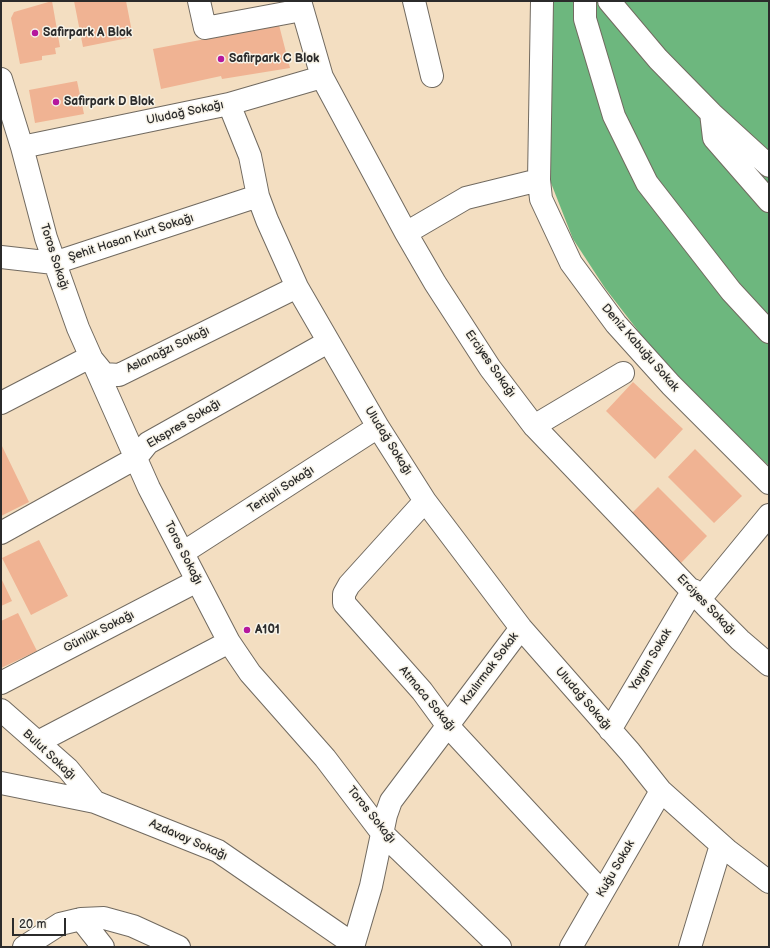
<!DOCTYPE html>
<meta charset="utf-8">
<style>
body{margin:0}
#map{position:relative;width:770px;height:948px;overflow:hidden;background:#f3dec1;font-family:"Balsamiq Sans",sans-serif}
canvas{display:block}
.frame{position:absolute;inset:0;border:2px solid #2b2b2b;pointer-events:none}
.scale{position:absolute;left:12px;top:918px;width:54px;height:18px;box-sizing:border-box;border:2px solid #2b2b2b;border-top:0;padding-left:5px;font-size:12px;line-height:14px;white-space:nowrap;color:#2b2b2b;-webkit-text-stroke:3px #f7f3e8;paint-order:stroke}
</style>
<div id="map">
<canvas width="770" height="948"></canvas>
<div class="frame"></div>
<div class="scale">20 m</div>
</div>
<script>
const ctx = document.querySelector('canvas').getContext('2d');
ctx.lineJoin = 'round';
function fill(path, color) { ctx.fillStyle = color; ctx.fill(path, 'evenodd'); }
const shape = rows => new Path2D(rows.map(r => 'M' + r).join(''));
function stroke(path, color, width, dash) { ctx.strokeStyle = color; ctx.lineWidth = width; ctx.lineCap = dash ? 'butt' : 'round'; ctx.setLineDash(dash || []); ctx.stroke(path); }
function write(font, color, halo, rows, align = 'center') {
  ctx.font = font + ' "Balsamiq Sans",sans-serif'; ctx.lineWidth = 3; ctx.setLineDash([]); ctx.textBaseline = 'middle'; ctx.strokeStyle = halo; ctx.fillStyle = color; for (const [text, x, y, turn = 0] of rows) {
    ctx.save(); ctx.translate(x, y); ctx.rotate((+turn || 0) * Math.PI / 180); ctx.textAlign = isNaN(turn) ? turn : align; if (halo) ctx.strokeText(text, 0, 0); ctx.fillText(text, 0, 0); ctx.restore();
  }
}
const forest = shape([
 [551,1,769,1,769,466,694,396,656,354,605,288,573,239,551,183]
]);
const building = shape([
 [52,1,60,47,55,48,56,54,42,56,42,60,20,64,11,18,14,12],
 [74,1,126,1,133,37,83,47],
 [279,25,290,68,222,79,221,76,161,89,153,49],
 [77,81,84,114,35,123,29,90],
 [633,382,683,429,655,459,606,411],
 [1,444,29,502,1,516],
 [695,449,742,496,714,523,668,477],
 [658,487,707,536,681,563,631,514],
 [39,540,68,596,31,615,2,558],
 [1,578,12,601,1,606],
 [18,613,37,651,1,668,1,621]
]);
const minor = shape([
 [199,1,205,28,302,10],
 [300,1,322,77,406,233,435,283,490,368,534,426,706,606,740,640,769,665],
 [414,1,432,76],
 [542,1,539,180,541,199,571,263,616,324,671,385,769,483],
 [585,1,585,19,614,116,647,183,731,291,769,332],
 [609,1,658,59,711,113,769,166],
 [1,79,22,147,46,238,78,328,149,488,229,642,250,673,325,758,382,833,500,947],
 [229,104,322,77],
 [711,113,714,138,769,201],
 [22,147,229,104,250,156,258,196,267,220,297,287,378,427,425,501,521,628,630,752,661,791,727,850,769,882],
 [406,233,466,198,539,180],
 [1,257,54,263,258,196],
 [1,403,90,357,104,374,119,375,297,287],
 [534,426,623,373],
 [425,501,349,585,344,594,344,603,422,691,447,725,602,892],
 [1,533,136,458,148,443,328,342],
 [184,552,378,427],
 [700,599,769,515],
 [1,683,197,581],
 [1,710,68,769,95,802],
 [610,730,693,590],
 [38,742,229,642],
 [1,783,95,802,218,851,353,944],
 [81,919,103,947],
 [24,947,60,924,81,919,104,918,133,926,179,947],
 [353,947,371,886,386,815,391,801,521,628],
 [571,947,661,791],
 [690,947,721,845]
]);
const markers = [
 [35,33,4,"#b5179e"],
 [221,59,4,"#b5179e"],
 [56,102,4,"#b5179e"],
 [247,630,4,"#b5179e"]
];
const poiNames = [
 ["Safirpark A Blok",43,33],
 ["Safirpark C Blok",229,59],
 ["Safirpark D Blok",64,102],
 ["A101",255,630]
];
const streetNames = [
 ["Uludağ Sokağı",185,113,-12],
 ["Şehit Hasan Kurt Sokağı",131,238,-18],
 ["Toros Sokağı",54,257,72],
 ["Deniz Kabuğu Sokak",640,348,49],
 ["Aslanağzı Sokağı",168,350,-26],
 ["Erciyes Sokağı",490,364,55],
 ["Ekspres Sokağı",184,424,-31],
 ["Uludağ Sokağı",388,441,58],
 ["Tertipli Sokağı",281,490,-33],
 ["Toros Sokağı",183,553,63],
 ["Erciyes Sokağı",706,605,46],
 ["Günlük Sokağı",99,632,-27],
 ["Yaygın Sokak",651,660,-59],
 ["Kızılırmak Sokak",490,669,-53],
 ["Atmaca Sokağı",427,699,50],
 ["Uludağ Sokağı",583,699,49],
 ["Bulut Sokağı",49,755,43],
 ["Toros Sokağı",371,815,51],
 ["Azdavay Sokağı",188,840,24],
 ["Kuğu Sokak",616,869,-60]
];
fill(forest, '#6db77e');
fill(building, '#f0b393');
stroke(minor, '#716a60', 24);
stroke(minor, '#fff', 22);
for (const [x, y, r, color] of markers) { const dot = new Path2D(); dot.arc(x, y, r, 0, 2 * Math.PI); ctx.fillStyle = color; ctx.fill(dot); stroke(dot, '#f7f3e8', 1.5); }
write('bold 12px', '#2b2b2b', '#f7f3e8', poiNames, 'left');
write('12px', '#2b2b2b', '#f7f3e8', streetNames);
</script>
